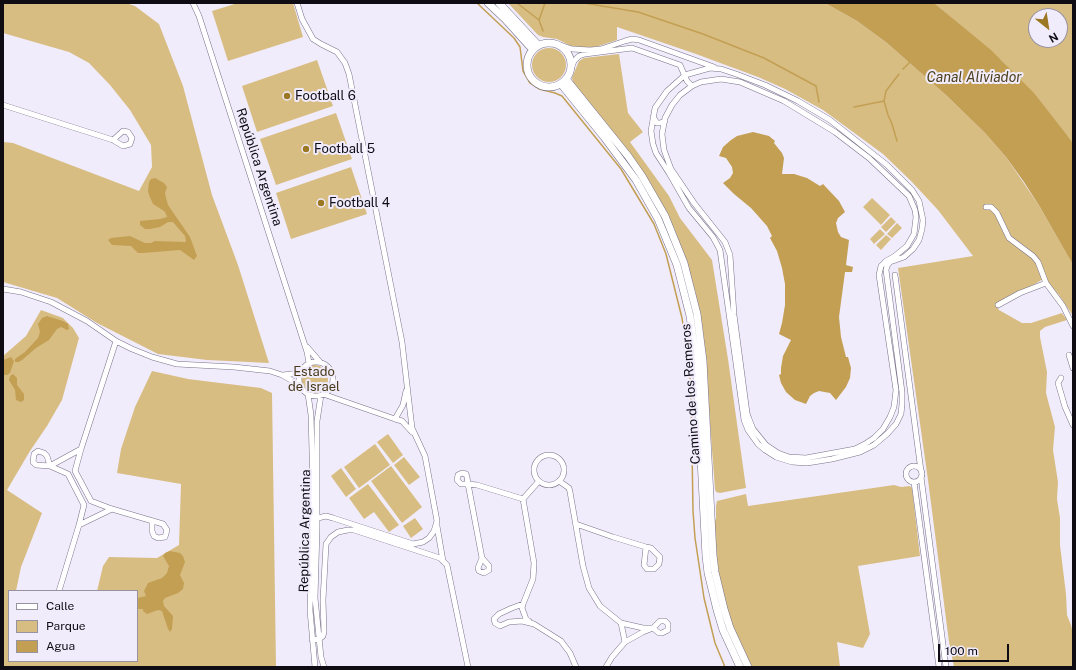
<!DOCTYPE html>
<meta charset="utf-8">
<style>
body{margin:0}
#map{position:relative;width:1076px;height:670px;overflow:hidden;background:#f1ecfc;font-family:"Public Sans",sans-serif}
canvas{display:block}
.frame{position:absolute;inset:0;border:4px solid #0f0c14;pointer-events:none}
.legend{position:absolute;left:8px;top:590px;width:130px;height:72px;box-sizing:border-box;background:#f1ecfc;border:1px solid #97929f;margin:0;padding:5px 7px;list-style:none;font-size:12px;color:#0f0c14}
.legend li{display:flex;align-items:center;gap:8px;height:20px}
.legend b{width:20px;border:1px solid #97929f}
.north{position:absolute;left:1028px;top:8px;width:40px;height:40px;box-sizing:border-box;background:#f1ecfc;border:1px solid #97929f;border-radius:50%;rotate:150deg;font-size:11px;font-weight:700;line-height:16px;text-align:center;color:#0f0c14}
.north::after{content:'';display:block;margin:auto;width:14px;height:18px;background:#9c7823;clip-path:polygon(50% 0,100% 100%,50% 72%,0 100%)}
.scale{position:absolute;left:938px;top:644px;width:71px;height:18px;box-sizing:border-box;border:2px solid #0f0c14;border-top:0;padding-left:5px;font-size:12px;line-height:14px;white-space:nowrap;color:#0f0c14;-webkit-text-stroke:3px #f1ecfc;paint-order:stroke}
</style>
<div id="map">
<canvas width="1076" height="670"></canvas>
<div class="frame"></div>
<ul class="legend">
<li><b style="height:5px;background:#fff"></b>Calle</li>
<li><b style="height:11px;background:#d8bd83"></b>Parque</li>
<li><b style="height:11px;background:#c29f53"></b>Agua</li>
</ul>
<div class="north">N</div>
<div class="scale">100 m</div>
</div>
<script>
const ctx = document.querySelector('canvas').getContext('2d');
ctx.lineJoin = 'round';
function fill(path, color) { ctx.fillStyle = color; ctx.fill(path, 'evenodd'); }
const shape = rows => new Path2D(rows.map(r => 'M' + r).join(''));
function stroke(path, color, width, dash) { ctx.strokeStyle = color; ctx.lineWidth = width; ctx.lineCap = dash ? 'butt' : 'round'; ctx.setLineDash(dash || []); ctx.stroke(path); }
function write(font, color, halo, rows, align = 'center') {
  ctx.font = font + ' "Public Sans",sans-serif'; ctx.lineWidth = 4; ctx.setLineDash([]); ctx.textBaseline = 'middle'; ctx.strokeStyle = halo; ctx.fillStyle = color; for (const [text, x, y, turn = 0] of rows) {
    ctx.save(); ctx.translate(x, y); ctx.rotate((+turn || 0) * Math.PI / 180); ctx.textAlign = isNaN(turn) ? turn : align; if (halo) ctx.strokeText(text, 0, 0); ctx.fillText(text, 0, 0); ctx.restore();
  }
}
const green = shape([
 [3,3,126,3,135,6,159,24,183,86,212,195,238,265,269,363,207,360,158,354,97,323,57,298,3,282,3,142,13,143,139,191,152,167,151,145,130,110,110,85,89,63,69,52,3,33],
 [238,3,293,3,303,37,228,61,212,11],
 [508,3,825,3,857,21,887,43,947,96,985,133,1006,157,1040,207,1073,265,1073,316,1059,295,1046,280,1043,279,1035,284,995,304,999,310,1022,323,1031,323,1062,313,1067,320,1045,327,1040,331,1040,337,1047,372,1046,393,1055,427,1053,450,1058,482,1057,499,1060,518,1060,545,1066,594,1067,615,1071,625,1073,634,1073,667,954,667,949,642,928,480,898,268,973,256,938,210,911,181,883,154,823,110,785,89,758,77,696,54,617,27,617,40,599,46,588,48,571,46,557,39,543,37,538,35],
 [934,3,1073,3,1073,143,1003,62],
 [1036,16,1060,16,1060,40,1036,40],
 '532 65a17 17 0 1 1 34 0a17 17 0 1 1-34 0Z',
 [619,54,628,113,643,132,630,142,669,196,680,218,712,260,728,359,746,488,720,493,716,492,715,489,703,331,695,290,674,228,573,82,572,78,579,61,584,58],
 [317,60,333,106,257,132,242,86],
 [336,113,352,159,276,185,260,139],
 [351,167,367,214,291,239,276,193],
 [872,198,890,215,881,225,863,207],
 [891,217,896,222,886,232,881,227],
 [897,223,902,228,892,238,887,234],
 [880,229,885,234,874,244,870,239],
 [886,235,891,239,881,250,876,245],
 [41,310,63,318,73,328,79,338,62,400,47,426,30,451,7,490,42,513,21,567,16,591,9,591,9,661,137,661,137,591,97,591,103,566,109,557,157,558,179,545,181,484,117,473,121,449,135,407,152,371,188,379,261,388,272,393,276,667,3,667,3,356,26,336],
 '300 379a14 14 0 1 1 28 0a14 14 0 1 1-28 0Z',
 [388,434,403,455,393,463,377,442],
 [375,444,390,465,359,488,344,467],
 [404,457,420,477,409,485,394,465],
 [391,466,422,507,402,523,371,481],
 [341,468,356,489,346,497,331,476],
 [368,484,399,525,389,532,374,512,364,519,349,498],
 [894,485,901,487,910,486,912,488,920,556,858,566,870,634,863,648,837,642,840,667,752,667,737,640,728,614,721,587,717,560,714,524,716,518,716,506,717,501,746,494,748,506],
 [415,518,423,529,411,538,403,526]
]);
const water = shape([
 [825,3,934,3,991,50,1034,93,1073,143,1073,265,1040,207,1024,182,1006,157,985,133,947,96,887,43,857,21],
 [753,132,769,136,775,141,774,143,782,153,784,158,782,174,794,174,807,178,820,186,823,184,839,201,845,212,838,218,836,223,838,232,841,237,849,240,846,265,853,267,852,272,845,272,839,317,841,337,846,357,848,357,851,368,850,378,846,387,836,400,830,393,819,391,814,393,810,396,806,404,795,400,786,392,781,383,779,375,781,374,781,368,783,356,791,340,779,334,782,323,785,305,785,284,782,268,777,251,770,238,772,236,767,226,751,208,734,194,723,183,730,178,733,173,732,167,726,158,719,156,723,147,731,140,737,136],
 [155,178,164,183,167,187,165,193,166,198,168,205,190,237,197,256,194,260,180,250,143,253,138,253,131,246,112,245,108,240,111,238,130,236,145,243,151,243,155,241,185,242,186,241,185,236,173,222,168,222,160,227,150,229,145,229,140,225,140,221,160,219,167,217,166,214,164,211,153,204,149,195,148,191,149,182,151,179],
 [47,316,63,321,68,324,69,329,67,330,61,327,57,329,49,340,36,348,22,360,19,362,15,362,15,359,25,352,38,338,40,332,38,324,42,318],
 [11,357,14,361,10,373,7,375,3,375,3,360],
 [13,374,17,378,17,385,24,394,24,400,21,402,16,400,15,390,9,380,10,376],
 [170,551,180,553,183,556,185,562,180,575,184,583,183,589,178,593,165,598,163,601,164,606,173,616,172,629,170,632,168,629,162,611,158,610,147,614,143,611,143,609,137,609,137,598,146,596,144,591,148,583,162,578,167,573,169,566,163,556,165,553]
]);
const stream = shape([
 [477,3,514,38,520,47,523,71,530,83,539,89,555,93,562,96,621,169,654,224,666,254,682,318,687,354,691,387,693,511,695,538,704,598,715,643,725,667],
 [517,3,539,20,543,31],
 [584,3,638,12,703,34,764,58,816,86,819,102],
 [539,20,545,3],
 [903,69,910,62],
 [854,107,884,101],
 [897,141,892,124,888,115,884,101,886,91,899,74]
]);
const street = shape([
 [193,3,199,16,307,352,309,363],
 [297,3,302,19,313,39,321,44,337,52,345,63,349,74,402,342,412,428,425,456,437,521,434,531,429,538,423,542,413,544,333,518,326,516,318,518],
 [557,44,572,49,590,50,601,49,625,41,632,39,639,40,714,67],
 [710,68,721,69,736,74,765,85,798,101,830,120,887,165,912,190,919,201,923,220,922,229,919,240,913,249,904,257,890,262,887,266,886,270,902,392,902,404,901,414,896,424,887,434,874,445,860,452,832,459,807,463,792,462,776,457,765,450,758,444,748,430,744,420,720,250,713,237,689,208,669,173,656,153,653,144,651,131,655,108,667,91,685,75,710,68],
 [571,69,574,61,579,56,585,54,632,48,680,65,687,81,692,86],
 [721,79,740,82,784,101,835,132,869,158,909,196,915,210,916,217,914,234,907,246,895,256,886,261,881,266,879,275,896,390,894,407,890,417,883,429,874,438,865,444,855,449,806,458,789,457,778,453,766,445,753,429,749,419,747,413,734,315,730,255,725,242,694,203,671,169,664,150,662,134,665,118,672,105,680,95,692,86,701,82,721,79],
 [3,105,113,140,123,146,130,144,132,138,128,132,123,131,113,140],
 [653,117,657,123,660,123,665,121],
 [986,207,991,207,997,213,1009,238,1033,256,1038,262,1046,283,1063,306,1073,326],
 [895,275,921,471],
 [3,289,21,292,51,302,87,321,116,341,132,349,152,357,177,364,234,367,270,371,282,375,300,385],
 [998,305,1020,293,1046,283],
 [116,341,81,449,75,471,91,501,112,509,163,524,167,530,165,537,158,538,154,536,152,531,152,522],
 [307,347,320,362],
 [1069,355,1073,368],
 '299 379a17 17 0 1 1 34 0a17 17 0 1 1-34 0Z',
 [283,375,300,373],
 [1061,378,1058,383,1065,407,1073,425],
 [406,391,403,405,395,419,402,421,412,432],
 [308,394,311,415,313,488,310,610,315,667],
 [323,394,395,419],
 [321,395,317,421,317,529,315,598,321,657,324,667],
 '534 470a15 15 0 1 1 30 0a15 15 0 1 1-30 0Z',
 [50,466,68,474,84,505,79,525,59,591],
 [50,466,47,456,44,453,38,451,34,454,33,462,36,465,50,466,81,449],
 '906 474a8 8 0 1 1 16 0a8 8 0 1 1-16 0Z',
 [921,477,946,667],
 [559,481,569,488,570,492,583,566,589,588,600,606,621,623],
 [914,482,939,667],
 [523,499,534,563,533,579,523,604,522,608,526,619,529,621],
 [576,524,613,537,646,547,651,548,660,557,659,564,654,569,647,569,644,565,646,547],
 [79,525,112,509],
 [437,526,443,561],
 [482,558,478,568,479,571,484,573,489,570,489,566,482,558,469,489,468,484,467,477,466,474,462,473,458,475,457,480,461,484,468,484,477,485,523,499,539,481],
 [523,604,512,608,499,614,494,619,495,623,500,626,509,622,522,621,534,624,561,641,570,653,576,667],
 [312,640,319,639,323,636,324,632,323,600,326,544,331,537,338,532,348,530,354,530,440,558,447,565,468,667],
 [606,667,612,657,625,642,643,632,653,628,660,621,665,621,668,624,668,630,662,633,659,633,653,628,643,628,621,623,625,642]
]);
const secondary = shape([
 [488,3,505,19,533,50],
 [499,3,538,45],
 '527 65a22 22 0 1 1 44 0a22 22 0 1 1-44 0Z',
 [566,79,628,156,642,176,665,216,684,263,697,314,703,361,713,555,715,572,724,609,730,628,748,667],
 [561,84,604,137,636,180,658,219,677,265,690,316,696,361,706,556,708,573,717,610,723,630,740,667]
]);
const markers = [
 [287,96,4,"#9c7823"],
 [306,149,4,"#9c7823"],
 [321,203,4,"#9c7823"]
];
const poiNames = [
 ["Football 6",295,96],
 ["Football 5",314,149],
 ["Football 4",329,203]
];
const streetNames = [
 ["República Argentina",259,167,72],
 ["Camino de los Remeros",691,394,-94],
 ["República Argentina",305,531,-89]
];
const parkNames = [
 ["Estado",314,372],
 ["de Israel",314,387]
];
const waterNames = [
 ["Canal Aliviador",974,78]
];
fill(green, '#d8bd83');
fill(water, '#c29f53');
stroke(stream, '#c29f53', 1.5);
stroke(street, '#797289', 6);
stroke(secondary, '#797289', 8);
stroke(street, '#fff', 5);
stroke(secondary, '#fff', 7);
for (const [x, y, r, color] of markers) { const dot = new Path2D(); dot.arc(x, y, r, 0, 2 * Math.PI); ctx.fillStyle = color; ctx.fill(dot); stroke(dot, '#f1ecfc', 1.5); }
write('13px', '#0f0c14', '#f1ecfc', poiNames, 'left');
write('13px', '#0f0c14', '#f1ecfc', streetNames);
write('13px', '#483917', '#f1ecfc', parkNames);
write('italic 14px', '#4f401e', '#f1ecfc', waterNames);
</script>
